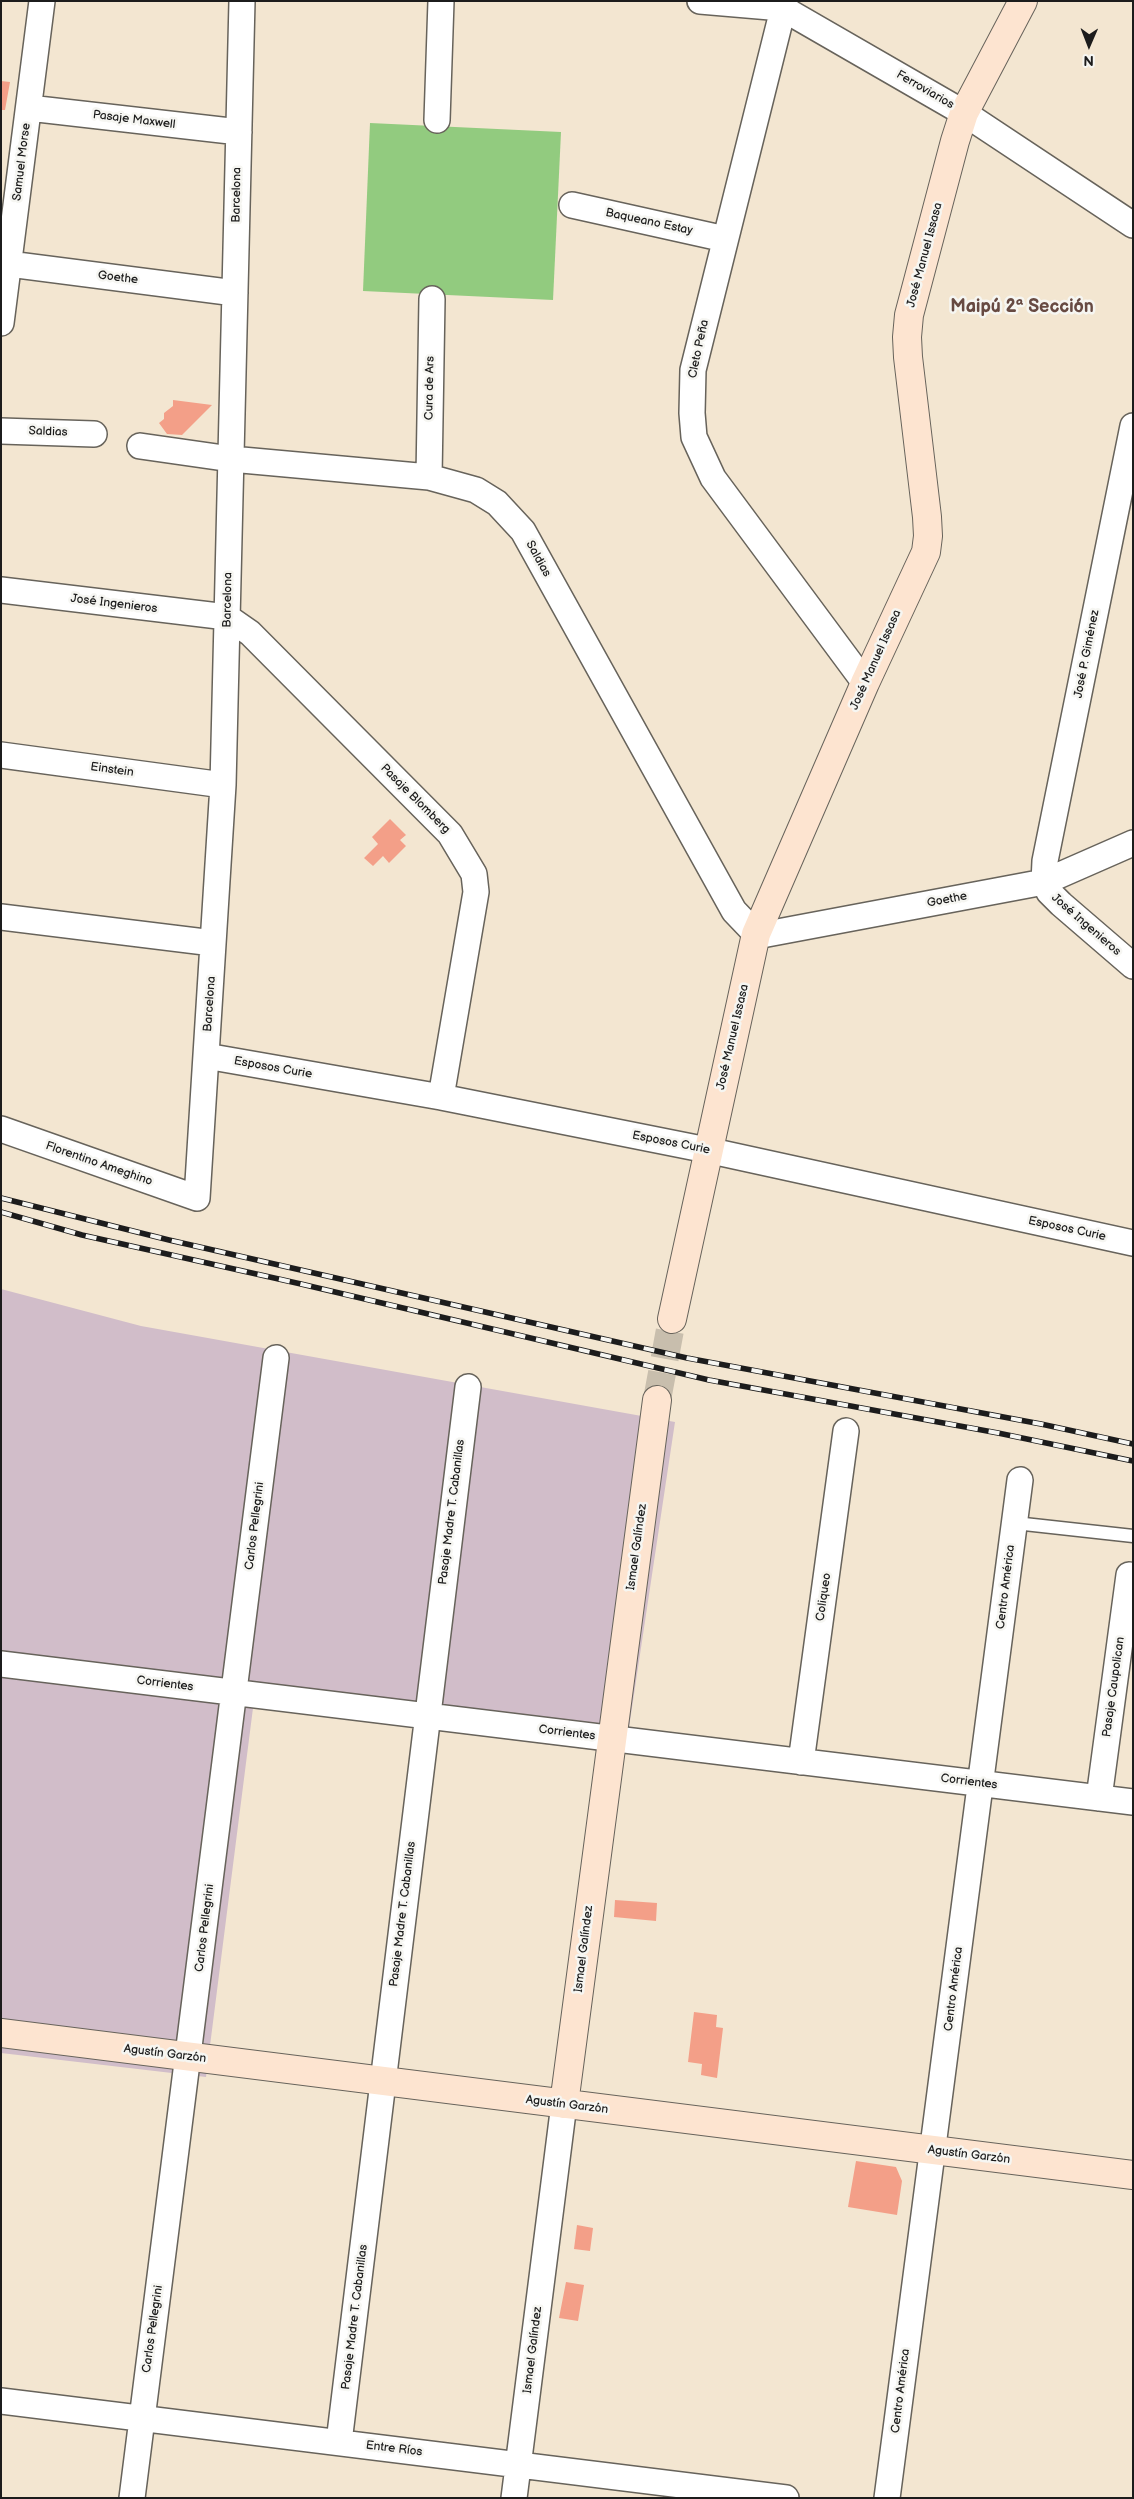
<!DOCTYPE html>
<meta charset="utf-8">
<style>
body{margin:0}
#map{position:relative;width:1134px;height:2499px;overflow:hidden;background:#f3e6d1;font-family:"Balsamiq Sans",sans-serif}
canvas{display:block}
.frame{position:absolute;inset:0;border:2px solid #1c1c1c;pointer-events:none}
.north{position:absolute;left:1064px;top:20px;width:50px;height:50px;-webkit-text-stroke:4px #f6f6f2;paint-order:stroke;rotate:181deg;font-size:14px;font-weight:700;line-height:20px;text-align:center;color:#1c1c1c}
.north::after{content:'';display:block;margin:auto;width:18px;height:22px;background:#1c1c1c;clip-path:polygon(50% 0,100% 100%,50% 72%,0 100%)}
</style>
<div id="map">
<canvas width="1134" height="2499"></canvas>
<div class="frame"></div>
<div class="north">N</div>
</div>
<script>
const ctx = document.querySelector('canvas').getContext('2d');
ctx.lineJoin = 'round';
function fill(path, color) { ctx.fillStyle = color; ctx.fill(path, 'evenodd'); }
const shape = rows => new Path2D(rows.map(r => 'M' + r).join(''));
function stroke(path, color, width, dash) { ctx.strokeStyle = color; ctx.lineWidth = width; ctx.lineCap = dash ? 'butt' : 'round'; ctx.setLineDash(dash || []); ctx.stroke(path); }
function write(font, color, halo, rows, align = 'center') {
  ctx.font = font + ' "Balsamiq Sans",sans-serif'; ctx.lineWidth = 5; ctx.setLineDash([]); ctx.textBaseline = 'middle'; ctx.strokeStyle = halo; ctx.fillStyle = color; for (const [text, x, y, turn = 0] of rows) {
    ctx.save(); ctx.translate(x, y); ctx.rotate((+turn || 0) * Math.PI / 180); ctx.textAlign = isNaN(turn) ? turn : align; if (halo) ctx.strokeText(text, 0, 0); ctx.fillText(text, 0, 0); ctx.restore();
  }
}
const industrial = shape([
 [1,1289,141,1326,675,1422,625,1754,253,1708,206,2077,1,2053]
]);
const green = shape([
 [370,123,561,132,553,300,363,291]
]);
const building = shape([
 [1,81,10,82,5,110,1,110],
 [173,400,212,405,182,435,167,434,159,423,164,419,164,413,173,406],
 [390,819,406,835,400,840,406,846,389,863,383,856,373,866,364,858,378,844,372,837],
 [615,1900,657,1903,656,1921,614,1917],
 [694,2012,717,2015,716,2027,723,2028,717,2078,701,2075,702,2064,688,2062],
 [856,2161,896,2167,902,2181,897,2215,848,2207],
 [577,2225,593,2228,590,2251,574,2249],
 [566,2282,584,2285,578,2321,559,2318]
]);
const secondaryTunnel = shape([
 [657,1400,672,1319]
]);
const lane = shape([
 [1015,1523,1133,1536]
]);
const street = shape([
 [700,1,782,8,964,113,1133,225],
 [785,1,693,370,692,413,694,437,713,478,865,683],
 [29,108,239,132],
 [437,120,441,1],
 [572,205,725,239],
 [1,263,235,293],
 [1,323,42,1],
 [1133,426,1045,861,1044,882,1049,892,1061,904,1133,966],
 [1,431,94,434],
 [140,446,231,459,429,477,476,490,497,503,523,531,734,911,756,934,767,934,1044,882,1133,843],
 [429,477,432,299],
 [1,590,227,617,250,633,450,834,474,874,476,892,441,1097],
 [1,755,223,785],
 [1,917,213,943],
 [206,1056,441,1097,707,1150,1133,1243],
 [1,1129,197,1198,223,785,242,1],
 [1,1664,1133,1802],
 [801,1762,846,1431],
 [1099,1798,1129,1575],
 [1,2401,786,2498],
 [339,2442,468,1387],
 [132,2498,276,1358],
 [514,2498,564,2104],
 [887,2498,1020,1480]
]);
const secondary = shape([
 [672,1319,756,934,865,683,926,552,928,536,927,517,908,357,907,337,909,315,955,141,964,113,1023,1],
 [1,2033,1133,2175],
 [564,2104,657,1400]
]);
const rail = shape([
 [1,1198,169,1240,687,1358,1041,1424,1133,1444],
 [1,1212,82,1235,301,1284,709,1380,998,1433,1133,1461]
]);
const streetNames = [
 ["Ferroviarios",925,90,30],
 ["Pasaje Maxwell",134,120,7],
 ["Samuel Morse",22,162,-83],
 ["Barcelona",237,195,-89],
 ["Baqueano Estay",649,222,12],
 ["José Manuel Issasa",925,255,-75],
 ["Goethe",118,278,7],
 ["Cleto Peña",699,349,-78],
 ["Cura de Ars",430,388,-89],
 ["Saldias",48,432,2],
 ["Saldias",538,559,61],
 ["Barcelona",228,600,-89],
 ["José Ingenieros",114,604,7],
 ["José P. Giménez",1087,654,-79],
 ["José Manuel Issasa",876,660,-66],
 ["Einstein",112,770,8],
 ["Pasaje Blomberg",415,799,45],
 ["Goethe",947,900,-11],
 ["José Ingenieros",1086,925,41],
 ["Barcelona",210,1004,-86],
 ["José Manuel Issasa",733,1037,-77],
 ["Esposos Curie",273,1068,10],
 ["Esposos Curie",671,1143,11],
 ["Florentino Ameghino",99,1164,19],
 ["Esposos Curie",1067,1229,12],
 ["Pasaje Madre T. Cabanillas",452,1512,-83],
 ["Carlos Pellegrini",255,1526,-83],
 ["Ismael Galíndez",637,1547,-82],
 ["Centro América",1006,1587,-83],
 ["Coliqueo",824,1597,-82],
 ["Corrientes",165,1684,7],
 ["Pasaje Caupolican",1114,1687,-82],
 ["Corrientes",567,1733,7],
 ["Corrientes",969,1782,7],
 ["Pasaje Madre T. Cabanillas",403,1914,-83],
 ["Carlos Pellegrini",205,1928,-83],
 ["Ismael Galíndez",584,1949,-83],
 ["Centro América",954,1989,-83],
 ["Agustín Garzón",165,2054,7],
 ["Agustín Garzón",567,2105,7],
 ["Agustín Garzón",969,2155,7],
 ["Pasaje Madre T. Cabanillas",355,2317,-83],
 ["Carlos Pellegrini",153,2329,-82],
 ["Ismael Galíndez",533,2350,-83],
 ["Centro América",901,2391,-83],
 ["Entre Ríos",394,2449,7]
];
const districtNames = [
 ["Maipú 2ª Sección",1022,307]
];
fill(industrial, '#d1bdc9');
fill(green, '#92cb7f');
fill(building, '#f39f88');
stroke(secondaryTunnel, '#c8bead', 28, [28, 14]);
stroke(lane, '#67635b', 15);
stroke(street, '#67635b', 28);
stroke(secondary, '#67635b', 30);
stroke(lane, '#fff', 12);
stroke(street, '#fff', 25);
stroke(secondary, '#fde4d0', 28);
stroke(rail, '#1c1c1c', 5.5);
stroke(rail, '#f6f6f2', 4, [11]);
write('12px', '#1c1c1c', '#f6f6f2', streetNames);
write('bold 18px', '#674a42', '#f6f6f2', districtNames);
</script>
